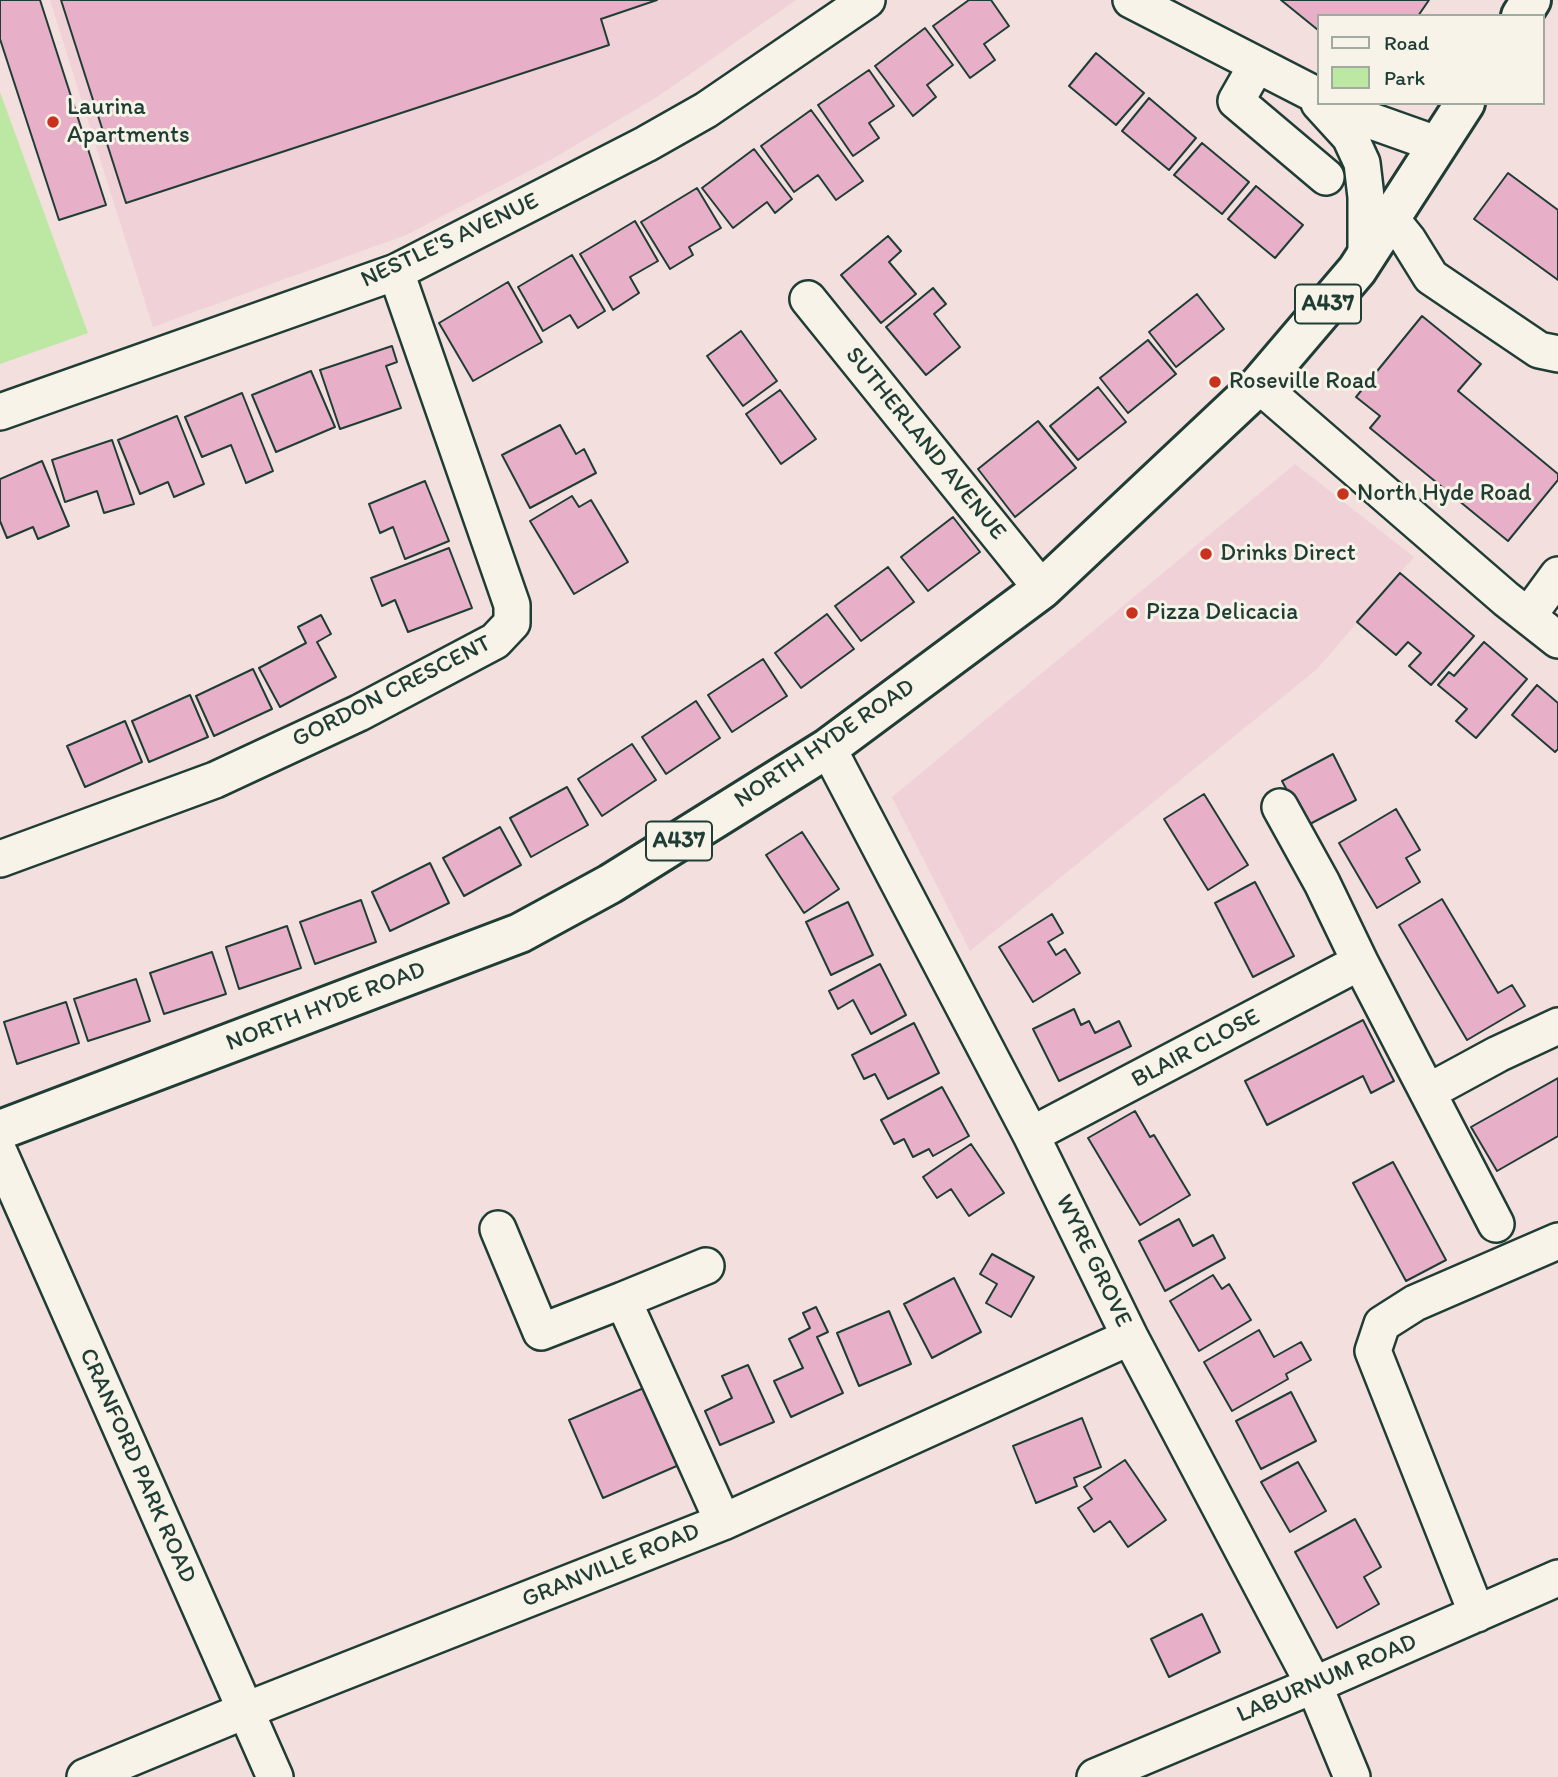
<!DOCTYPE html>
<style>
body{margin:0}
#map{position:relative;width:1558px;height:1777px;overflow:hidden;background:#f2dfde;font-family:Itim,sans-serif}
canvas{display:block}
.legend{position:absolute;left:1317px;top:14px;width:228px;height:91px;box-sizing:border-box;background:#f7f3e8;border:2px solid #a1aaa0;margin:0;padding:9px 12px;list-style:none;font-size:21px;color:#1f3d34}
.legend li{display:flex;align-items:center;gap:14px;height:35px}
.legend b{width:35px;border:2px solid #a1aaa0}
</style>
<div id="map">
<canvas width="1558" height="1777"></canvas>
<ul class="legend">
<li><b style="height:9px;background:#f7f3e8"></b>Road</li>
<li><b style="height:19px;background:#bde8a4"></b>Park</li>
</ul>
</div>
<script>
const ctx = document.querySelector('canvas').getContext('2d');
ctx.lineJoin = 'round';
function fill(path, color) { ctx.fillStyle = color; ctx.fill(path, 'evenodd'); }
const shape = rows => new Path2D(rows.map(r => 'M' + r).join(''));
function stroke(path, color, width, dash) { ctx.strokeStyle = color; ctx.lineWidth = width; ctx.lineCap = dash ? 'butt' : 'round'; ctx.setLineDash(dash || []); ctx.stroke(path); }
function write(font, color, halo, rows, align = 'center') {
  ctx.font = font + ' Itim,sans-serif'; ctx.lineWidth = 6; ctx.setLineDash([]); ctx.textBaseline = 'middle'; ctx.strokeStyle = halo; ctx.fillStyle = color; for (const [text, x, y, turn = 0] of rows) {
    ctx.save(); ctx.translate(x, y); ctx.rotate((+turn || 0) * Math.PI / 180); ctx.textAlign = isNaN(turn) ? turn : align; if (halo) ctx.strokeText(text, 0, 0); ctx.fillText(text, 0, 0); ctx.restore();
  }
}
const built = shape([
 [50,0,796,0,657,97,552,159,406,235,153,327],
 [1295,464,1414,557,1317,669,970,951,892,797]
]);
const green = shape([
 [0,92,88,333,0,364]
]);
const building = shape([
 [0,0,40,0,106,205,59,220,0,39,0,0],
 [61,0,657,0,601,19,609,45,126,203,61,0],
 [969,0,991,0,1009,26,984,44,995,60,970,78,933,26,969,0],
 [1281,0,1429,0,1418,16,1318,16,1318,30,1281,0],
 [925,28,953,65,927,85,936,97,913,116,875,66,925,28],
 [1096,53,1144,93,1116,125,1069,86,1096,53],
 [869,70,894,106,869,123,879,138,853,156,818,105,869,70],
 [1149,98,1196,138,1169,170,1122,131,1149,98],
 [811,110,863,181,836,200,818,175,794,192,761,146,811,110],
 [1202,143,1249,182,1222,214,1174,175,1202,143],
 [754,149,792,199,775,213,767,202,733,228,702,188,754,149],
 [1508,173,1558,210,1558,280,1474,219,1508,173],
 [1256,186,1303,225,1275,258,1228,219,1256,186],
 [697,188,721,228,689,247,693,255,670,269,641,222,697,188],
 [635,221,658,261,630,277,639,293,613,310,580,254,635,221],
 [888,236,901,251,889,262,916,294,881,323,841,275,888,236],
 [572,255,605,311,578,328,570,315,543,331,518,287,572,255],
 [508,282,542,342,473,381,439,323,508,282],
 [933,288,946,304,934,314,960,347,926,375,886,327,933,288],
 [1197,294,1224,329,1176,367,1149,332,1197,294],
 [1422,316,1481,364,1458,391,1558,474,1558,480,1508,541,1370,428,1380,416,1356,397,1422,316],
 [741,331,777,381,743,406,707,356,741,331],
 [1148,340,1176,374,1128,413,1100,378,1148,340],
 [392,346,397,362,386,366,401,408,340,429,320,370,392,346],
 [311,371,335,427,276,452,252,395,311,371],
 [1098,387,1126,422,1078,460,1050,426,1098,387],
 [780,390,816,439,781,464,746,414,780,390],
 [242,393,273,471,246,483,231,445,202,457,185,417,242,393],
 [177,416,204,484,174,497,168,482,140,494,118,440,177,416],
 [1038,421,1076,468,1015,517,978,469,1038,421],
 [560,425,576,454,584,449,596,473,530,508,502,455,560,425],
 [112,440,134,504,104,513,97,491,65,502,52,460,112,440],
 [42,461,69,526,38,539,33,527,7,538,0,521,0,479,42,461],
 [425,481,449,541,405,559,393,527,380,533,369,504,425,481],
 [572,496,579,507,591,500,628,562,574,594,530,521,572,496],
 [953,517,980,552,928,591,901,557,953,517],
 [449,548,472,608,408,632,395,600,382,606,371,578,449,548],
 [888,567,914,602,861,641,835,606,888,567],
 [1400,573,1474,636,1431,685,1409,666,1421,653,1408,642,1396,655,1357,622,1400,573],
 [827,614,854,649,801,688,775,653,827,614],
 [321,615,331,634,317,642,336,677,280,707,259,668,306,643,298,627,321,615],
 [1484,642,1527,679,1476,738,1456,721,1467,709,1438,685,1449,672,1454,676,1484,642],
 [763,659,787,696,732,732,708,695,763,659],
 [253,669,272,709,214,736,196,696,253,669],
 [1537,685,1558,703,1558,749,1555,752,1512,715,1537,685],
 [190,695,208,737,149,762,132,721,190,695],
 [696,701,720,738,666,774,642,737,696,701],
 [125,721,142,762,85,787,67,746,125,721],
 [632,744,656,780,602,816,578,779,632,744],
 [1333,754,1356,800,1306,826,1282,781,1333,754],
 [567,787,588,825,531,857,510,818,567,787],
 [1204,794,1248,865,1208,890,1164,819,1204,794],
 [1396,809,1420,850,1406,858,1420,882,1377,908,1339,843,1396,809],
 [500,827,521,865,464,896,443,858,500,827],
 [802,832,839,889,804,913,766,855,802,832],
 [430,863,449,903,390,931,372,892,430,863],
 [1255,882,1294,956,1253,977,1215,903,1255,882],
 [1442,899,1498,993,1512,985,1525,1006,1467,1040,1399,925,1442,899],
 [361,900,376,942,315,964,300,922,361,900],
 [848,902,873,955,831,975,806,922,848,902],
 [1052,914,1063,933,1048,942,1056,955,1065,949,1080,973,1033,1002,999,947,1052,914],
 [287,926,301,968,239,989,226,947,287,926],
 [212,952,226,994,164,1014,150,973,212,952],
 [880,964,906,1015,871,1034,853,1000,838,1009,829,991,880,964],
 [136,979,150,1021,88,1041,74,999,136,979],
 [66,1002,79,1043,17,1064,4,1022,66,1002],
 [1074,1009,1081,1025,1089,1021,1095,1033,1119,1021,1131,1046,1059,1081,1033,1029,1074,1009],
 [1363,1020,1394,1081,1371,1093,1363,1076,1267,1125,1245,1081,1363,1020],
 [914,1023,939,1073,888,1099,875,1074,864,1079,852,1055,914,1023],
 [1558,1078,1558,1136,1497,1171,1471,1127,1558,1078],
 [942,1087,969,1136,933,1156,929,1149,913,1157,904,1139,894,1144,881,1120,942,1087],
 [1135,1111,1150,1137,1154,1135,1190,1195,1140,1225,1088,1138,1135,1111],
 [971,1144,1004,1193,969,1216,951,1189,937,1198,923,1177,971,1144],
 [1393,1162,1446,1260,1406,1281,1353,1183,1393,1162],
 [1179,1219,1193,1246,1213,1235,1225,1258,1165,1291,1139,1241,1179,1219],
 [992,1254,1034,1277,1011,1317,986,1303,997,1284,980,1274,992,1254],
 [1213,1275,1222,1289,1229,1284,1251,1320,1199,1351,1170,1301,1213,1275],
 [954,1278,981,1332,932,1358,904,1304,954,1278],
 [816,1307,828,1332,817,1337,843,1393,791,1417,774,1381,803,1368,789,1339,810,1328,803,1313,816,1307],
 [889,1311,911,1364,859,1386,837,1333,889,1311],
 [1259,1330,1274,1357,1301,1342,1311,1360,1286,1374,1288,1379,1232,1411,1204,1362,1259,1330],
 [748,1365,774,1422,720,1445,705,1411,732,1398,722,1376,748,1365],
 [646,1387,679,1465,603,1498,569,1420,646,1387],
 [1291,1392,1316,1441,1261,1469,1236,1421,1291,1392],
 [1082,1418,1101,1467,1074,1478,1077,1486,1036,1503,1013,1446,1082,1418],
 [1125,1460,1166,1520,1128,1547,1110,1521,1094,1532,1078,1508,1092,1499,1084,1487,1125,1460],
 [1298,1462,1326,1511,1290,1532,1261,1482,1298,1462],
 [1355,1519,1381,1567,1364,1577,1379,1604,1337,1628,1295,1552,1355,1519],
 [1202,1614,1220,1652,1169,1677,1151,1639,1202,1614]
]);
const minor = shape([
 [1131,0,1318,96],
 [1256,66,1236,101,1326,177],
 [1319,103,1350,137,1362,163,1366,197,1366,258],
 [1333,103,1363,118,1439,145],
 [1391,219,1408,240,1431,277,1539,350,1558,354],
 [808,299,1042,589],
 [1259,385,1506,599,1558,640],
 [0,412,396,272,646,144,706,110,867,0],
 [1528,616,1558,575],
 [828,748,1031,1135,1130,1337,1314,1685,1352,1777],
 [1280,807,1322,883,1360,962,1496,1224],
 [0,859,215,780,359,713,495,641,512,623,512,605,396,272],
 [1428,1092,1498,1054,1558,1026],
 [1031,1135,1360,962],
 [0,1154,275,1777],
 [498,1229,541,1332,623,1300,723,1522],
 [623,1300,706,1266],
 [1477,1614,1373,1351,1382,1324,1415,1303,1558,1241],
 [85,1777,244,1711,723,1522,1130,1337],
 [1095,1777,1314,1685,1558,1578]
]);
const major = shape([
 [1521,16,1531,0],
 [0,1130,520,933,610,884,828,748,1042,589,1259,385,1357,270,1465,103]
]);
const markers = [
 [53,122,7,"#c8321e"],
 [1215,382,7,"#c8321e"],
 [1343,494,7,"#c8321e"],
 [1206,554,7,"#c8321e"],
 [1132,613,7,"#c8321e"]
];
const shields = [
 [1328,304,66],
 [679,841,66]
];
const shieldNames = [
 ["A437",1328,304],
 ["A437",679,841]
];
const poiNames = [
 ["Laurina",67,108],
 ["Apartments",67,136],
 ["Roseville Road",1229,382],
 ["North Hyde Road",1357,494],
 ["Drinks Direct",1220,554],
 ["Pizza Delicacia",1146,613]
];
const streetNames = [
 ["NESTLE'S AVENUE",450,241,-25],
 ["SUTHERLAND AVENUE",925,444,51],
 ["GORDON CRESCENT",392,692,-27],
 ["NORTH HYDE ROAD",825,744,-34],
 ["NORTH HYDE ROAD",326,1007,-21],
 ["BLAIR CLOSE",1196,1049,-28],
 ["WYRE GROVE",1093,1261,64],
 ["CRANFORD PARK ROAD",137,1466,66],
 ["GRANVILLE ROAD",611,1566,-22],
 ["LABURNUM ROAD",1327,1679,-23]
];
fill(built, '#efd1d7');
fill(green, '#bde8a4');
fill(building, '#e7b0c8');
stroke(building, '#1f3d34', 2);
stroke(minor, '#1f3d34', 40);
stroke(major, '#1f3d34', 44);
stroke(minor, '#f7f3e8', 35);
stroke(major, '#f7f3e8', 38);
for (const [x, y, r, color] of markers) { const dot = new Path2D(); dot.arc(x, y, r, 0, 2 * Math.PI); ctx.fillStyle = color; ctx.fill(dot); stroke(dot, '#f7f3e8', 2.5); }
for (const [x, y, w] of shields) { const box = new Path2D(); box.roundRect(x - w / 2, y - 19.5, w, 39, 5); ctx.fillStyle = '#f7f3e8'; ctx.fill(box); stroke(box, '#1f3d34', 2); }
write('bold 23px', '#1f3d34', null, shieldNames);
write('24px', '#1f3d34', '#f7f3e8', poiNames, 'left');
write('24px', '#1f3d34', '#f7f3e8', streetNames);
</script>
